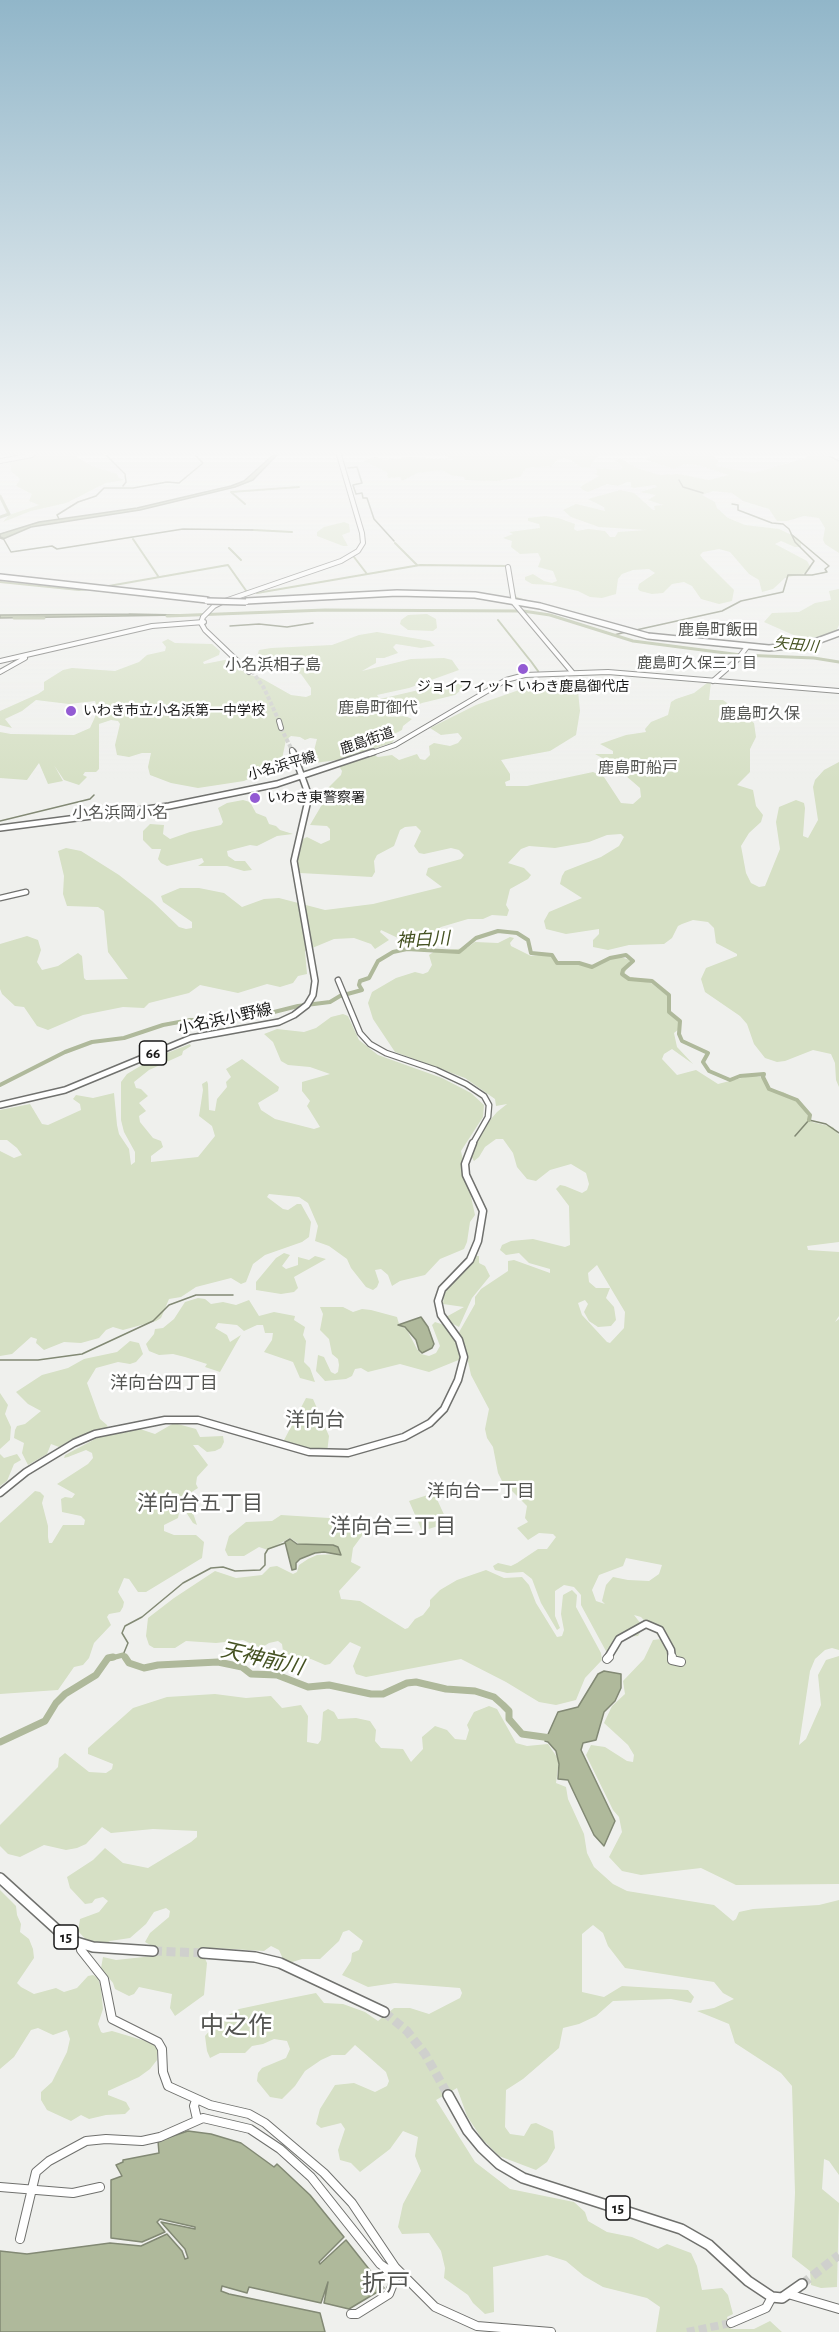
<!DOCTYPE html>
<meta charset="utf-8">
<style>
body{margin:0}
canvas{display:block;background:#eff0ed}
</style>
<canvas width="839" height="2332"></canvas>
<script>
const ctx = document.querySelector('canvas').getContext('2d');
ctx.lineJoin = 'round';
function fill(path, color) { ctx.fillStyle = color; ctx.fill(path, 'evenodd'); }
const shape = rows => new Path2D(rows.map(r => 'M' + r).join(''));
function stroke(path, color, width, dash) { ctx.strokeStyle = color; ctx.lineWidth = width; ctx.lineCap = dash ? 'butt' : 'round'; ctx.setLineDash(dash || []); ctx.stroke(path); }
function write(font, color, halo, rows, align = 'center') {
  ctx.font = font + ' "Alegreya Sans","Noto Sans JP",sans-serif'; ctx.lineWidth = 5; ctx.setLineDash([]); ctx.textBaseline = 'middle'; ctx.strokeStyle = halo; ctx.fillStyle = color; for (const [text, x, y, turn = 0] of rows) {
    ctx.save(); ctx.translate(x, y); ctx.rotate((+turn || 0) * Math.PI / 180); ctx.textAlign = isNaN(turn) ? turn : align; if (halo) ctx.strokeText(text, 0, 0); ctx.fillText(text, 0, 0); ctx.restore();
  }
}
const green = shape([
 [36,455,74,455,92,466,117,474,119,478,124,480,106,483,66,503,31,511,3,522,9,515,39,505,29,501,32,494,16,486,20,479,11,471,10,462],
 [444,455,598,455,598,456,592,462,590,468,580,467,571,460,564,458,557,460,552,466,526,468,520,477,497,481,465,480,464,477,451,475,441,470,417,473,402,481,400,477,388,478,387,472,363,461,374,457,385,460,410,457,454,460],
 [656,455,713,455,718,461,716,466,754,473,806,458,810,455,823,455,835,460,839,462,839,553,825,544,823,540,825,528,819,518,804,516,787,521,777,521,769,509,743,501,732,493,713,491,702,495,715,502,717,508,728,518,745,525,779,529,796,537,801,541,801,547,795,547,781,541,775,544,807,561,811,568,806,573,785,578,773,589,762,592,759,580,749,574,730,552,719,549,703,552,700,555,703,559,734,590,732,601,719,604,701,599,692,586,684,582,672,584,663,593,652,594,640,591,638,589,639,584,655,573,649,569,633,570,622,574,618,579,616,594,602,598,590,597,578,591,551,585,532,584,525,580,525,577,533,574,544,581,552,583,557,581,553,571,538,567,541,559,538,553,520,554,511,547,512,541,503,538,513,534,509,532,540,528,539,524,528,521,528,518,545,516,558,518,575,524,574,529,577,531,588,529,605,531,610,537,615,537,618,532,646,530,599,527,571,517,563,510,576,504,605,511,604,507,588,499,620,490,634,493,653,510,655,510,654,506,663,505,648,500,656,495,640,492,657,487,655,485,633,488,631,487,631,482,627,482,618,486,607,484,588,492,583,490,580,487,599,476,594,474,597,473,596,468,619,470,622,469,620,463,615,461,620,458,637,468,659,475,678,474,709,480,729,475,698,465,684,464,674,469,644,459],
 [344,522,349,524,350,532,342,535,348,546,343,546,317,536,317,532,324,527],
 [839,589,839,625,836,631,819,637,800,638,764,622,772,613,799,612,815,603,831,600,829,591],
 [427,614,436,619,437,628,433,631,408,630,400,624,401,620,408,615],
 [377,632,430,641,435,646,421,648,396,644,393,647,398,653,384,658,376,658,376,663,362,671,411,659,444,658,452,660,459,670,409,688,377,695,380,699,453,682,462,685,462,689,455,695,422,703,389,717,405,716,412,719,403,726,402,730,392,735,394,740,392,743,337,760,315,763,311,762,317,739,310,738,305,740,300,737,291,736,286,740,282,759,270,769,244,781,198,788,171,783,150,775,148,767,151,753,142,753,129,757,117,755,115,745,120,724,118,721,111,720,99,724,99,769,96,772,85,772,83,775,87,777,79,785,64,780,54,765,63,781,48,784,39,763,27,780,0,778,0,732,11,734,74,735,90,728,95,717,97,707,95,701,69,704,36,700,22,711,5,719,12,728,0,725,0,711,38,694,44,690,44,682,63,670,72,668,115,671,139,662,147,655,165,651,166,647,162,642,168,639,175,643,212,644,220,651,219,655,203,662,204,664,230,659,246,674,261,678,291,695,306,697,311,695,311,688,301,674,259,658,257,656,259,650,271,648,332,645,359,635],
 [561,680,574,686,578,691,580,711,576,735,550,751,501,760,510,774,510,780,505,782,506,786,527,786,593,772,604,777,621,803,633,804,641,797,640,788,611,763,595,754,613,754,613,751,600,744,626,735,646,732,645,729,651,722,668,715,671,702,676,699,694,693,707,683,711,682,709,700,723,700,754,723,756,737,750,749,750,772,737,785,753,790,756,806,763,815,761,822,749,833,741,846,746,873,751,883,759,887,765,886,780,849,776,822,779,807,796,800,804,803,805,808,803,836,808,838,818,820,813,787,815,780,824,770,839,762,839,1087,836,1080,835,1063,831,1054,813,1050,785,1061,777,1062,765,1058,754,1044,747,1024,740,1016,705,992,701,979,706,968,737,956,737,954,716,943,714,928,708,922,693,920,682,924,678,926,672,938,664,944,629,945,608,950,593,947,593,940,599,934,599,929,566,934,546,929,544,921,549,912,582,898,560,884,562,876,565,871,601,857,619,846,624,837,621,834,607,835,589,842,555,848,529,846,521,849,508,863,524,868,531,875,528,879,510,889,506,905,509,910,507,916,492,915,483,919,468,919,441,927,434,932,406,939,398,938,381,930,380,932,389,940,375,949,371,944,354,938,334,939,305,951,307,974,298,976,293,983,280,987,267,984,238,993,200,985,189,993,149,1003,144,1008,123,1007,83,1015,48,1030,37,1026,24,1007,15,1006,2,994,0,989,0,944,27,936,38,940,41,950,37,962,42,970,58,966,78,953,82,956,84,978,86,980,128,979,108,952,104,911,98,907,67,906,63,894,64,876,58,851,66,848,81,851,119,875,152,901,179,927,186,929,192,928,192,922,163,902,161,896,180,888,199,888,224,893,242,907,264,899,279,898,325,910,373,904,442,887,426,875,428,868,461,859,464,855,459,850,451,848,424,854,419,853,414,846,421,831,416,826,405,827,400,830,394,846,377,855,374,861,375,872,372,877,300,873,297,862,303,839,307,837,321,844,330,840,330,829,327,826,310,825,327,796,324,792,341,775,342,771,339,766,374,755,378,757,392,755,399,760,417,754,420,759,425,760,430,755,429,746,434,743,450,746,458,743,462,738,458,733,441,735,430,728,476,705,519,690],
 [243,800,250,802,256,813,266,817,269,824,276,826,280,830,293,834,277,836,257,846,250,845,227,851,228,856,235,861,245,861,252,870,244,871,227,866,198,866,204,862,202,858,167,866,161,863,158,859,161,849,152,849,143,840,143,831,150,824,164,825,163,834,170,839,190,832,221,825,223,822,218,808,227,803],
 [510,937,514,938,510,943,511,946,531,956,549,954,561,963,576,962,592,967,598,966,617,956,630,960,624,975,651,983,671,998,671,1014,679,1022,679,1029,674,1033,677,1047,693,1064,672,1049,664,1054,662,1059,677,1075,696,1070,718,1084,753,1075,763,1078,772,1090,783,1092,798,1100,812,1122,833,1127,839,1135,839,1242,807,1246,808,1250,839,1252,839,1316,835,1322,839,1319,839,1650,832,1648,825,1650,815,1659,810,1671,799,1745,806,1739,821,1705,818,1675,826,1660,839,1656,839,1884,736,1885,701,1868,641,1875,622,1871,609,1857,622,1832,619,1817,613,1810,586,1755,591,1745,605,1747,627,1761,633,1762,634,1755,628,1745,604,1723,612,1706,625,1694,623,1681,644,1659,653,1640,661,1639,641,1617,634,1615,641,1624,641,1631,638,1636,624,1637,618,1650,612,1656,607,1653,581,1605,581,1595,574,1587,564,1585,555,1591,555,1616,560,1628,557,1630,541,1603,532,1579,523,1572,507,1573,495,1570,493,1566,498,1563,511,1566,517,1563,538,1549,547,1549,556,1537,553,1534,539,1533,528,1540,517,1528,528,1522,525,1518,527,1506,502,1481,498,1473,493,1447,487,1438,485,1429,489,1409,471,1375,465,1348,458,1334,475,1304,475,1297,481,1289,508,1271,508,1261,514,1260,550,1273,550,1269,529,1263,519,1253,506,1255,500,1250,502,1245,511,1241,533,1239,565,1247,570,1245,569,1206,556,1189,560,1185,565,1186,582,1193,587,1190,589,1184,586,1173,571,1164,550,1170,536,1181,527,1179,517,1167,513,1153,503,1139,496,1139,485,1147,479,1157,474,1161,471,1156,474,1148,486,1125,497,1112,507,1104,496,1106,495,1099,465,1078,395,1052,373,1019,368,1003,372,992,396,978,415,972,423,974,428,972,432,965,429,955,435,951,467,948,475,942,498,943],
 [597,1265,625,1312,624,1328,610,1343,607,1342,582,1315,578,1303,585,1300,588,1304,584,1312,589,1321,598,1327,611,1326,616,1320,614,1307,606,1298,610,1288,596,1288,589,1282,588,1273],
 [626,1558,662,1565,659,1574,649,1581,628,1580,613,1577,606,1585,602,1601,605,1604,596,1601,592,1590,599,1575,623,1566],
 [343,1014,348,1016,359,1040,378,1055,442,1078,471,1093,484,1105,483,1117,461,1151,475,1215,470,1222,467,1242,464,1249,440,1259,425,1275,400,1281,392,1286,388,1275,381,1269,375,1270,379,1282,377,1287,373,1290,366,1287,351,1268,347,1259,329,1246,315,1241,318,1226,308,1203,299,1197,269,1194,267,1197,283,1209,288,1210,297,1204,301,1204,311,1222,309,1237,302,1242,265,1255,253,1264,246,1282,241,1284,231,1278,196,1287,181,1297,169,1299,161,1318,156,1321,123,1330,113,1327,106,1330,99,1338,81,1343,64,1342,44,1350,36,1343,37,1339,31,1337,12,1354,0,1356,0,1151,14,1158,22,1155,17,1148,7,1140,0,1140,0,1110,30,1104,42,1124,48,1125,81,1110,80,1104,73,1099,76,1095,93,1098,114,1093,117,1125,119,1134,129,1149,131,1165,135,1162,135,1152,124,1132,121,1120,121,1082,127,1074,152,1059,190,1044,191,1046,183,1051,182,1055,149,1070,134,1082,136,1088,141,1089,148,1096,139,1103,146,1111,139,1116,140,1122,153,1138,161,1141,163,1147,151,1156,151,1162,198,1157,215,1136,212,1126,199,1116,203,1090,202,1084,207,1081,208,1084,209,1110,215,1111,217,1099,227,1087,226,1082,231,1077,226,1069,242,1059,279,1087,278,1091,258,1103,261,1110,275,1119,314,1129,320,1127,307,1106,310,1101,302,1091,302,1082,330,1074,310,1067,288,1065,281,1061,273,1042,264,1034,277,1029,304,1032,316,1028,331,1017],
 [284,1253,290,1255,282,1266,286,1269,298,1265,298,1257,309,1260,315,1256,326,1259,294,1277,298,1288,294,1292,281,1294,256,1290,256,1282,276,1258],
 [476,1256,479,1256,479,1263,485,1266,490,1276,472,1298,459,1327,453,1324,446,1317,464,1307,443,1304,444,1294],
 [198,1298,205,1299,211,1304,223,1302,236,1305,249,1300,259,1316,274,1312,295,1316,294,1320,305,1327,303,1335,306,1341,304,1362,310,1368,315,1382,300,1378,293,1362,264,1352,272,1340,273,1333,265,1333,263,1325,257,1325,244,1331,237,1325,218,1323,215,1328,227,1335,230,1342,241,1335,220,1372,205,1367,207,1364,185,1357,173,1354,159,1355,149,1351,146,1344,154,1334,155,1329,163,1328,174,1319,185,1302],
 [320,1307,343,1307,353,1312,362,1309,371,1310,397,1317,399,1324,407,1330,417,1349,421,1354,429,1356,436,1353,440,1346,432,1325,435,1322,444,1325,451,1332,460,1347,461,1359,429,1372,400,1364,368,1372,361,1368,355,1369,352,1376,346,1379,325,1381,316,1371,318,1355,324,1357,331,1372,335,1374,338,1372,339,1365,338,1359,332,1354,329,1339,320,1330,323,1314],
 [130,1341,139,1343,143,1354,136,1362,130,1364,118,1362,96,1368,87,1383,100,1419,107,1425,108,1428,75,1438,59,1447,51,1444,47,1454,28,1465,22,1453,24,1443,14,1438,15,1430,17,1426,25,1424,41,1411,28,1404,16,1392,42,1375,68,1368,84,1359,117,1352],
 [0,1393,8,1405,5,1414,11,1427,10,1440,0,1449],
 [306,1398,313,1399,329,1436,327,1453,282,1444],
 [174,1423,196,1429,200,1437,223,1436,224,1442,221,1448,215,1451,207,1452,198,1445,193,1445,208,1465,197,1477,196,1484,198,1488,190,1493,189,1501,197,1525,193,1523,184,1509,180,1508,178,1518,164,1525,164,1531,174,1535,196,1535,204,1542,202,1558,146,1592,138,1592,129,1579,124,1578,118,1592,124,1602,123,1607,120,1612,109,1614,107,1617,111,1625,94,1643,89,1658,83,1665,74,1667,58,1690,0,1694,0,1523,35,1491,40,1492,44,1496,42,1503,48,1526,48,1537,49,1543,52,1543,63,1525,84,1525,85,1520,81,1516,62,1512,61,1499,65,1497,72,1498,75,1494,57,1484,88,1464,93,1458,92,1453,86,1450,68,1457,64,1458,65,1455,97,1438,140,1429,155,1434],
 [0,1454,4,1458,17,1454,21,1460,14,1464,7,1481,0,1486],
 [434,1493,448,1523,422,1531,409,1501],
 [281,1515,345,1519,349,1522,360,1523,364,1533,353,1548,351,1562,361,1567,339,1591,341,1599,360,1601,405,1629,408,1628,415,1619,423,1615,430,1606,430,1600,440,1590,457,1580,486,1570,504,1578,522,1577,529,1585,536,1603,557,1637,562,1636,564,1630,561,1614,563,1595,572,1590,577,1595,576,1607,601,1653,602,1660,585,1678,576,1700,556,1705,539,1702,506,1682,461,1659,366,1677,356,1674,353,1666,361,1647,350,1642,330,1664,325,1665,311,1659,284,1658,282,1644,278,1641,269,1643,261,1648,243,1640,216,1643,186,1641,175,1648,154,1648,149,1645,146,1636,148,1618,174,1598,215,1571,236,1578,262,1575,270,1567,277,1566,293,1574,297,1572,299,1565,308,1559,317,1555,337,1554,302,1546,290,1538,268,1550,259,1547,244,1556,228,1556,225,1550,229,1536,246,1522,272,1521],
 [215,1694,246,1698,271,1696,282,1708,301,1705,308,1716,307,1742,318,1744,321,1740,323,1712,328,1709,334,1712,338,1719,356,1718,370,1721,376,1730,375,1741,381,1748,403,1749,411,1762,423,1749,422,1737,435,1726,447,1730,455,1739,466,1740,469,1730,467,1725,474,1712,489,1706,497,1709,516,1743,527,1746,548,1744,559,1760,556,1783,566,1787,568,1799,584,1834,587,1853,594,1867,613,1884,627,1891,714,1905,733,1921,736,1919,739,1912,753,1909,819,1905,839,1900,839,2175,829,2161,824,2159,822,2189,839,2203,837,2287,821,2288,811,2285,810,2271,792,2257,795,2193,792,2086,781,2073,735,2043,729,2024,697,2011,714,2008,734,1999,723,1993,714,1982,625,1968,608,1946,603,1933,593,1925,582,1934,582,1992,604,1997,622,1986,688,1990,694,1997,691,2003,671,1999,613,2001,596,2016,579,2024,563,2028,559,2048,523,2079,506,2090,505,2127,510,2134,524,2136,531,2124,536,2123,553,2131,555,2148,547,2162,536,2170,499,2156,482,2139,467,2116,457,2088,436,2100,475,2162,510,2189,574,2202,585,2212,588,2221,607,2232,632,2237,658,2249,667,2244,691,2253,697,2266,702,2290,722,2288,728,2295,733,2314,727,2317,731,2329,754,2329,770,2321,782,2332,656,2332,660,2307,647,2298,603,2287,584,2276,566,2261,547,2255,493,2267,494,2312,485,2314,473,2303,468,2295,444,2278,445,2268,441,2251,429,2233,402,2234,398,2227,403,2204,421,2171,415,2156,418,2137,403,2131,390,2149,360,2172,351,2163,340,2160,338,2150,345,2129,341,2123,321,2128,316,2124,320,2109,335,2085,354,2083,375,2092,387,2086,389,2081,386,2072,355,2045,345,2055,332,2055,321,2060,305,2071,295,2086,282,2099,270,2097,257,2081,258,2073,262,2068,286,2058,290,2049,287,2041,274,2039,263,2044,252,2046,245,2053,220,2053,210,2058,207,2051,205,2036,214,2026,227,2016,239,2009,291,1998,316,1993,324,2003,343,2004,365,2012,378,2021,394,2008,410,2008,429,2014,460,1998,462,1993,460,1988,395,1983,368,1987,342,1975,351,1961,352,1953,359,1950,363,1941,349,1930,343,1932,339,1941,320,1959,302,1959,289,1963,284,1961,279,1950,271,1946,264,1951,215,1948,201,1950,207,1963,204,1995,175,2016,170,2008,172,1994,139,1987,134,1994,129,1996,115,1989,113,1983,101,1968,103,1957,116,1960,153,1956,154,1947,145,1942,150,1933,169,1917,170,1911,166,1908,154,1912,146,1924,130,1938,110,1941,104,1945,89,1943,78,1931,80,1919,99,1912,108,1901,103,1897,95,1899,92,1903,85,1904,70,1888,67,1877,93,1860,105,1848,123,1863,148,1868,191,1842,197,1837,197,1831,153,1829,111,1833,102,1827,86,1844,77,1848,66,1850,44,1845,20,1857,8,1854,0,1846,0,1825,58,1767,59,1758,65,1753,89,1772,106,1773,112,1769,113,1764,88,1754,88,1748,133,1708,167,1697],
 [0,1890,16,1906,17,1915,21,1924,20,1932,29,1939,33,1949,34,1958,17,1983,21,1987,34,1994,56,1988,64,1992,77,1988,88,1976,93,1975,98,1978,101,1989,103,2009,98,2024,101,2032,103,2033,112,2031,149,2042,157,2047,157,2060,150,2069,139,2077,108,2091,108,2095,126,2102,130,2109,125,2114,106,2115,89,2119,81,2115,71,2121,47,2110,41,2100,41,2092,52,2082,67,2052,70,2039,67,2030,53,2035,38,2028,31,2030,14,2057,0,2069]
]);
const water = shape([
 [273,455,277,455,253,480,235,487,140,510,31,527,3,539,0,538,0,534,39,522,137,508,231,486,244,481,273,455],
 [129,614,180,615,0,618,0,615,129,614],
 [421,1317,428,1327,434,1344,432,1348,422,1353,419,1350,416,1340,405,1327,398,1325,421,1317],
 [290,1539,297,1544,333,1545,338,1547,341,1555,324,1552,315,1553,300,1559,296,1563,296,1569,292,1570,285,1542,290,1539],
 [604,1671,621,1674,621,1688,615,1701,604,1712,596,1740,583,1743,581,1750,615,1821,604,1846,594,1835,568,1780,558,1779,559,1764,556,1751,548,1742,545,1741,558,1712,578,1707,598,1674,604,1671],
 [188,2131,211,2134,241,2143,274,2167,277,2164,310,2195,344,2237,319,2262,320,2264,346,2240,384,2288,349,2309,324,2303,328,2282,321,2303,249,2287,247,2293,222,2286,221,2291,229,2294,320,2313,325,2332,0,2332,0,2251,27,2254,110,2243,141,2246,167,2234,182,2251,185,2259,188,2258,185,2249,161,2222,195,2229,195,2227,160,2219,157,2222,165,2232,142,2242,111,2238,111,2180,122,2176,116,2165,123,2162,123,2160,159,2153,158,2141,188,2131]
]);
const stream = shape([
 [106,455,125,474,126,482,123,486],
 [829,456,839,461],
 [348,468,357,467,362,483,353,485,356,494,362,493,363,498,367,498,374,519,394,541],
 [679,480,683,487,703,493],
 [732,504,738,505,738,510,772,523,783,524,789,529,795,542,814,561,805,574],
 [59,519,57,515,78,502,96,496,104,488,133,488,167,482,179,483,203,463,195,455],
 [0,537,3,538,11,552,52,546,57,549,183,529,254,530],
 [230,626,259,624,287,627,313,623],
 [636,630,722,611,741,601,783,592,788,575,812,575,827,572,825,569,829,566,791,534],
 [614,635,626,632],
 [0,821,90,799,94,795],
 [795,1136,809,1120,826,1124,839,1133],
 [0,1360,38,1360,82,1354,153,1321,169,1305,196,1295,233,1295],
 [123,1655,128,1643,122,1633,125,1626,142,1617,183,1583,211,1568,223,1567,235,1571,260,1570,265,1565,265,1554,268,1549,285,1543]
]);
const canal = shape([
 [231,492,299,487],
 [231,492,245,504],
 [254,530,292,532],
 [133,539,158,576],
 [395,543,417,565],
 [229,548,241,560],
 [354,557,367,574],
 [0,582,79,590,91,589],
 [103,587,228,565,247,592],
 [257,593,420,565,508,566],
 [514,594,516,598,534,603],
 [498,620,529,659],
 [530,660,538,671]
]);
const riverFar3 = shape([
 [0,496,9,514,0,517],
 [167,616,325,610,523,611,550,615,633,641,741,655,814,658,839,662],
 [14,618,44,618]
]);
const riverFar2 = shape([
 [0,1085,65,1052,92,1042,124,1038,163,1025,190,1020,229,1020,245,1015,258,1016,298,1006,330,1002,340,996,362,990,359,985,360,981,369,978,378,961,393,952,407,949,459,952,476,938,498,931,517,933,528,940,531,953,552,955,557,963,579,963,592,967,610,958,626,955,633,961,623,970,622,974,629,979,652,981,669,995,669,1012,680,1021,679,1034,682,1041,708,1053,703,1062,709,1071,730,1080,740,1076,764,1074,763,1077,769,1089,797,1100,810,1115,809,1120]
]);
const riverFar1 = shape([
 [108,1659,123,1655,126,1659]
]);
const river = shape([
 [125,1657,129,1663,144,1668,158,1665,218,1662,242,1667,251,1674,277,1675,308,1687,329,1685,371,1694,383,1694,407,1683,416,1682,446,1689,475,1691,494,1697,503,1705,509,1711,509,1719,522,1734,551,1738],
 [0,1742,45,1721,56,1703,65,1694,96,1675,108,1658,113,1657]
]);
const secondaryTunnel = shape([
 [687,2332,731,2323]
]);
const primaryTunnelFar1 = shape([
 [252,671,264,688,279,721],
 [281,728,292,750]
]);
const primaryTunnel = shape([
 [153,1951,203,1953],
 [384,2012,407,2031,425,2054,448,2095],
 [802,2284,839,2255]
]);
const secondaryFar3 = shape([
 [508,567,514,603,572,672],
 [0,661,152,626,204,622],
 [0,672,25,658],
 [713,681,737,660,747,647]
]);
const secondaryFar2 = shape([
 [0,898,26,892],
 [338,980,360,1033,370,1044,386,1053,436,1070,466,1084,484,1096,489,1105,488,1117,472,1145]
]);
const secondaryFar1 = shape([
 [0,1493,26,1472,74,1443,95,1434,165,1420,198,1420,309,1452,348,1453,404,1437,430,1423,444,1409,458,1380,464,1357,459,1340,441,1315,438,1301,442,1289,470,1260,478,1241,483,1211,466,1175,465,1164,473,1143],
 [607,1659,619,1639,646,1624,660,1630,671,1650,672,1659]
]);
const secondary = shape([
 [672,1657,672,1660,681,1662],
 [607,1659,609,1657],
 [81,1944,81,1950,104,1979,112,2019,158,2042,162,2049,163,2072,168,2086,210,2105,249,2114,265,2123,324,2173,352,2203,395,2267,435,2307,477,2326,551,2332],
 [196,2100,194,2106,197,2119],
 [0,2187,73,2193,100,2187],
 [20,2239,36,2172,49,2161,86,2141,106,2139,142,2141,160,2137,203,2118,250,2129,280,2149,311,2177,380,2264,387,2269,395,2267],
 [788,2294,839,2309],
 [351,2314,357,2314,389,2294,398,2271],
 [731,2323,766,2308,772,2297]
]);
const primaryFar2 = shape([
 [0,461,32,455],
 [249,672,205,630,201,623,203,617,214,606,222,602,341,561,358,551,363,543,362,533,339,455],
 [279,721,281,728],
 [292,750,293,754],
 [369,754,395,745,506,680,525,675,608,672,839,691]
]);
const primaryFar1 = shape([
 [0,828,169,806,277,784,373,752],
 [0,1105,65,1090,191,1038,279,1022,294,1015,307,1005,313,995,315,981,294,861,309,796,293,752]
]);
const primary = shape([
 [0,1878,64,1936,73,1941,93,1947,153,1951],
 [203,1953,255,1957,280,1963,384,2012],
 [448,2095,468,2131,482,2148,499,2164,523,2178,681,2229,709,2245,748,2281,772,2297,782,2298,802,2284]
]);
const highway = shape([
 [0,577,207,600],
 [246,601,397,593,475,595,540,606,648,636,769,648,809,644,839,633]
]);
const highwayBridge = shape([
 [207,601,246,602]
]);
const markers = [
 [523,669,6,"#935bd3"],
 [71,711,6,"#935bd3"],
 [255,798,6,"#935bd3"]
];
const farPoinames = [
 ["ジョイフィット いわき鹿島御代店",523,687,"center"],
 ["いわき市立小名浜第一中学校",83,711],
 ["いわき東警察署",267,798]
];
const farStreetnames = [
 ["鹿島街道",367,741,-19],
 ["小名浜平線",282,766,-16]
];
const farWaternames = [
 ["矢田川",796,645,6]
];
const farNeighbourhoodnames = [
 ["鹿島町久保三丁目",697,663]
];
const shields = [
 [153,1053,27],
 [66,1937,24],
 [618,2208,24]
];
const shieldNames = [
 ["66",153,1053],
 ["15",66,1937],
 ["15",618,2208]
];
const farQuarternames = [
 ["鹿島町飯田",718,630],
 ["小名浜相子島",273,665],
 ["鹿島町御代",378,708],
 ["鹿島町久保",760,714],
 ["鹿島町船戸",638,768],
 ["小名浜岡小名",120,813]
];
const streetNames = [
 ["小名浜小野線",225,1019,-12]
];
const waterNames = [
 ["神白川",423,940,-3]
];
const neighbourhoodNames = [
 ["洋向台四丁目",164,1384],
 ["洋向台一丁目",481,1492]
];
const quarterNames = [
 ["洋向台",315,1420]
];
const nearNeighbourhoodnames = [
 ["洋向台五丁目",200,1504],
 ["洋向台三丁目",393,1527]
];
const nearWaternames = [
 ["天神前川",262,1659,13]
];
const nearQuarternames = [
 ["中之作",236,2026],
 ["折戸",386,2284]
];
fill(green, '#d6e0c5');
fill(water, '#afb99b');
stroke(water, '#828974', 1.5);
stroke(stream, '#828974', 1.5);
stroke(canal, '#afb99b', 2);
stroke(riverFar3, '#afb99b', 3);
stroke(riverFar2, '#afb99b', 4);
stroke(riverFar1, '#afb99b', 5);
stroke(river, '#afb99b', 7);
stroke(secondaryTunnel, '#cfd0cd', 8, [8, 4]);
stroke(primaryTunnelFar1, '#cfd0cd', 4, [4, 2]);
stroke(primaryTunnel, '#cfd0cd', 9, [9, 4.5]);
stroke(secondaryFar3, '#70716e', 6);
stroke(secondaryFar2, '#70716e', 7);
stroke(secondaryFar1, '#70716e', 9);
stroke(secondary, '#70716e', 10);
stroke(primaryFar2, '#70716e', 6);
stroke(primaryFar1, '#70716e', 8);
stroke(primary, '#70716e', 12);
stroke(highway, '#70716e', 8);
stroke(secondaryFar3, '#fff', 4);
stroke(secondaryFar2, '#fff', 4.5);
stroke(secondaryFar1, '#fff', 6);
stroke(secondary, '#fff', 8);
stroke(primaryFar2, '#fff', 4);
stroke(primaryFar1, '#fff', 5);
stroke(primary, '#fff', 9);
stroke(highway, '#fff', 5);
stroke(highwayBridge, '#70716e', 8, []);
stroke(highwayBridge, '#fff', 5);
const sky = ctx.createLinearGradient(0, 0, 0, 781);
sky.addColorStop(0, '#91b6c9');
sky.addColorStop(0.58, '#f8f8f7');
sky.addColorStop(1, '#f8f8f700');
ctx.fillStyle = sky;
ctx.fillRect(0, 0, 839, 781);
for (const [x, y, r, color] of markers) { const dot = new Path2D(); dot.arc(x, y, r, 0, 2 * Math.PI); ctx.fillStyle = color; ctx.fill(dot); stroke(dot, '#fff', 2); }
write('14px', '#191918', '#fff', farPoinames, 'left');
write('14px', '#191918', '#fff', farStreetnames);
write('italic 15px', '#455222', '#fff', farWaternames);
write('15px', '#545552', '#fff', farNeighbourhoodnames);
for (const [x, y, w] of shields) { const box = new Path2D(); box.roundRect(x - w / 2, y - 12, w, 24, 4.5); ctx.fillStyle = '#fff'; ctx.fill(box); stroke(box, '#191918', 1.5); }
write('bold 15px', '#191918', null, shieldNames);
write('16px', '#545552', '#fff', farQuarternames);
write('16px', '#191918', '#fff', streetNames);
write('italic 18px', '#455222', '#fff', waterNames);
write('18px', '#545552', '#fff', neighbourhoodNames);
write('20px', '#545552', '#fff', quarterNames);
write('21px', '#545552', '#fff', nearNeighbourhoodnames);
write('italic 21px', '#455222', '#fff', nearWaternames);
write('24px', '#545552', '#fff', nearQuarternames);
</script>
